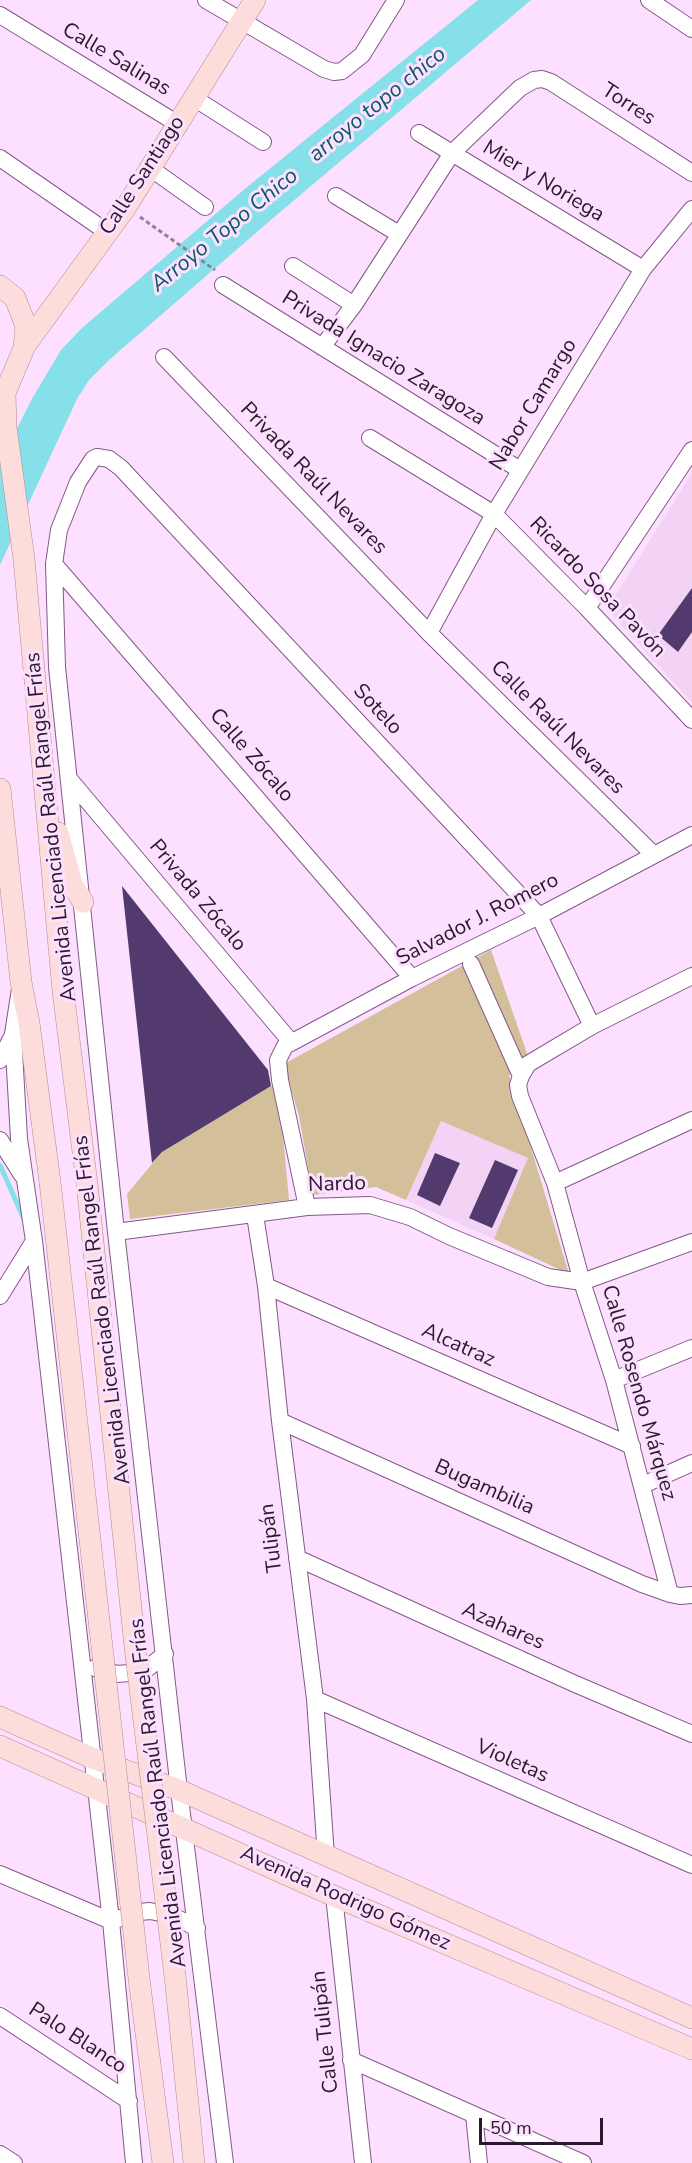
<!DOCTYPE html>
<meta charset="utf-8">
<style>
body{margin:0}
#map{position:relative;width:692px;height:2163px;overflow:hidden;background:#fde0ff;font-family:"Nunito Sans",sans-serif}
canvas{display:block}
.scale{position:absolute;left:479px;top:2118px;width:124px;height:27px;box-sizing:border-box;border:3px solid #2b1a2d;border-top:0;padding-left:8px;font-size:18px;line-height:21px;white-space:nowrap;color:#2b1a2d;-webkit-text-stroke:4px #fde0ff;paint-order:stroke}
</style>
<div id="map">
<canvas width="692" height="2163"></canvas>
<div class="scale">50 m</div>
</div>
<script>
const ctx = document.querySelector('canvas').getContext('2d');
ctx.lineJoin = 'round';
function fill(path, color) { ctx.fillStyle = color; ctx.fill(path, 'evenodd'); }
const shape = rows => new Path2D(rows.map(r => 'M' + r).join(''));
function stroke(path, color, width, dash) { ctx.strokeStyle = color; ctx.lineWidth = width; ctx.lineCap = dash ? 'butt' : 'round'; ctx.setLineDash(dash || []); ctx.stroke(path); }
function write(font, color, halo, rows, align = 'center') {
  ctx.font = font + ' "Nunito Sans",sans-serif'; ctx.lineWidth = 6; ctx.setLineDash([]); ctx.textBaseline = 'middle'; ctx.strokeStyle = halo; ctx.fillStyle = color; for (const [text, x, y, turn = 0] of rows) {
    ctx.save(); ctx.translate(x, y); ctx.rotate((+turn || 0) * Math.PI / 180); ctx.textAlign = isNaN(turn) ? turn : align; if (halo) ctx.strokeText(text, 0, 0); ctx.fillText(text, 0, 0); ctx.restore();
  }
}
const built = shape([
 [692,473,692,703,607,609],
 [441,1121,528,1158,494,1239,406,1200]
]);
const green = shape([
 [491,950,529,1059,509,1075,569,1274,494,1239,528,1158,441,1121,406,1200,376,1187,313,1195,299,1116,284,1064],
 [278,1082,289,1200,130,1219,127,1194,162,1152]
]);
const water = shape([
 [478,0,531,0,272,219,109,360,89,380,77,399,0,565,0,462,33,397,61,350,82,328,247,187]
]);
const stream = shape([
 [0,1165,24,1219]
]);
const building = shape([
 [692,588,692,632,678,652,658,635],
 [122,886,268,1070,271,1086,162,1152,152,1163],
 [435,1153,460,1163,440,1206,417,1195],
 [495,1160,518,1170,492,1228,469,1218]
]);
const path = shape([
 [140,217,215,270]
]);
const minor = shape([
 [206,0,324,69,334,72,342,71,362,55,396,0],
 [649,0,692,29],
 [0,15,178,124],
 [194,98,263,142],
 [419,133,643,269],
 [0,158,107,232],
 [150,168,205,207],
 [336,196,399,234],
 [293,266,354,305],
 [223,285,520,470],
 [322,347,354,305,452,153,520,88,534,80,542,79,551,82,692,173],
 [164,357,429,633,654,855],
 [370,438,494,514,587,608,692,720],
 [54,564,412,978],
 [587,608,692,450],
 [429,633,494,514,643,269,692,209],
 [70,780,291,1042],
 [471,964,521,1076],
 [20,989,13,1034,19,1139,34,1241,81,1655,111,1921,134,2163],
 [0,1060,13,1035],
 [0,1140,22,1175],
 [555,1183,692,1120],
 [307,1207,280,1080,278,1060,285,1046,412,978,539,916,692,835],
 [255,1215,266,1286,280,1421,315,1699,326,1856],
 [116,1232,307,1207,370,1205,410,1217,449,1236,548,1277,582,1282,692,1242],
 [266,1286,632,1446],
 [0,1296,34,1241],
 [614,1380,692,1348],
 [280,1421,642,1584,670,1594,680,1596,692,1595],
 [643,1485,692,1463],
 [297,1558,573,1683,692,1734],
 [670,1594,614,1380,582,1282,555,1183,520,1096,518,1085,521,1076,528,1064,538,1058,592,1026,692,976],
 [95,1668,117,1674,129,1673,148,1668,165,1654],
 [315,1699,692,1865],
 [0,1874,111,1921,140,1912,150,1911,171,1915,197,1928],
 [334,1896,363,2163],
 [0,2016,129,2101],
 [351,2060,583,2163],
 [474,2115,479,2163],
 [0,2154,14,2163],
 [225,2163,179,1790,116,1232,57,667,54,564,59,530,78,482,93,459,97,457,109,459,121,468,539,916,592,1026]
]);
const major = shape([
 [0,286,15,298,26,326,24,348,5,393,6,427,24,559,63,991,87,1184],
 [24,347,126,207,255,0],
 [0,789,21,982,29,1023,50,1182],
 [58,833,72,884,83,902],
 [0,1717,92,1758,179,1790,692,2018],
 [0,1746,334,1896,692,2049],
 [175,1976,194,2163],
 [140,1987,163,2163]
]);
const majorBridge = shape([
 [50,1182,140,1987],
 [87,1184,135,1647,175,1976]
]);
const streetNames = [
 ["Calle Salinas",116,60,31],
 ["Torres",628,105,33],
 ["Calle Santiago",143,176,-57],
 ["Mier y Noriega",543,182,31],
 ["Privada Ignacio Zaragoza",383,359,32],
 ["Nabor Camargo",534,405,-59],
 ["Privada Raúl Nevares",313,479,46],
 ["Ricardo Sosa Pavón",597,588,46],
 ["Sotelo",377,710,47],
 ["Calle Raúl Nevares",557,728,45],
 ["Calle Zócalo",251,756,49],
 ["Avenida Licenciado Raúl Rangel Frías",52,827,-96],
 ["Privada Zócalo",197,896,50],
 ["Salvador J. Romero",478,920,-27],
 ["Nardo",337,1185,-2],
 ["Avenida Licenciado Raúl Rangel Frías",103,1310,-97],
 ["Alcatraz",458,1346,24],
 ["Calle Rosendo Márquez",638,1393,74],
 ["Bugambilia",484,1488,24],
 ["Tulipán",272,1538,-97],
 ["Azahares",503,1627,24],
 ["Violetas",512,1762,24],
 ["Avenida Licenciado Raúl Rangel Frías",159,1793,-97],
 ["Avenida Rodrigo Gómez",345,1899,24],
 ["Calle Tulipán",326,2032,-96],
 ["Palo Blanco",77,2039,33]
];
const waterNames = [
 ["arroyo topo chico",378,105,-39],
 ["Arroyo Topo Chico",225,231,-39]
];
fill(built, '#f2d2f5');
fill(green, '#d3bf9a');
fill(water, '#85e0e9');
stroke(stream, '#85e0e9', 5);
fill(building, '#523a6e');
stroke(minor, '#825986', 18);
stroke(major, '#b28a8e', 22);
stroke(path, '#967f98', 3, [4.5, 3]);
stroke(minor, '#fff', 16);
stroke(major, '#fcdddb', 21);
stroke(majorBridge, '#b28a8e', 22, []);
stroke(majorBridge, '#fcdddb', 21);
write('21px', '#2b1a2d', '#fde0ff', streetNames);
write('italic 22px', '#085b61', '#fde0ff', waterNames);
</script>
